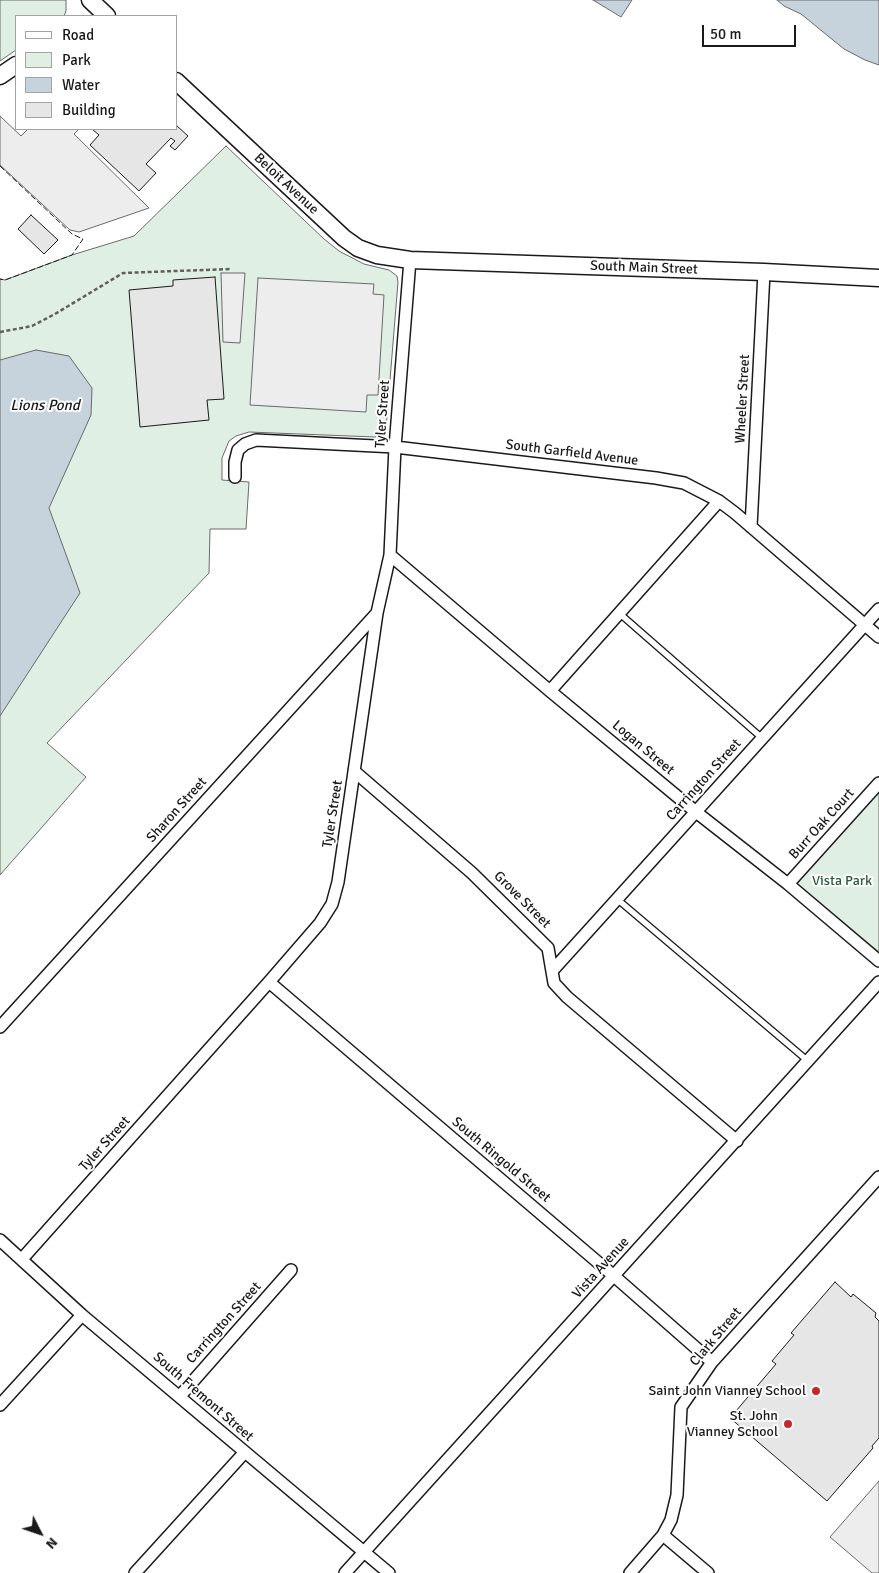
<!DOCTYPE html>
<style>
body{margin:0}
#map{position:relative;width:879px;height:1573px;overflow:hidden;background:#fff;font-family:Signika,sans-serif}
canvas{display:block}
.legend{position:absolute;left:15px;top:15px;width:162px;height:115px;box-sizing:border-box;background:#fff;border:1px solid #a3a3a3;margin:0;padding:6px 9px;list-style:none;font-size:15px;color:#1a1a1a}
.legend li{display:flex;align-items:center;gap:10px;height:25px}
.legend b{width:25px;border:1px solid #a3a3a3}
.north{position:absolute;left:15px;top:1508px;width:50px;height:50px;-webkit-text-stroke:4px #fff;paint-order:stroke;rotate:131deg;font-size:14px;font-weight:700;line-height:20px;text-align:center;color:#1a1a1a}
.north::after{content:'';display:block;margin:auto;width:18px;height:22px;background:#1a1a1a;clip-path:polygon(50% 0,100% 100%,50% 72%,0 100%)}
.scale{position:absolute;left:702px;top:25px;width:94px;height:22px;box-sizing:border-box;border:2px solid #1a1a1a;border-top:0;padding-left:6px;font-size:15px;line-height:18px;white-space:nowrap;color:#1a1a1a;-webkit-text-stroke:4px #fff;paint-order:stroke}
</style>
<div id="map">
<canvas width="879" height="1573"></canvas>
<ul class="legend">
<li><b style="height:6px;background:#fff"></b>Road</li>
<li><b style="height:14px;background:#e0efe3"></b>Park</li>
<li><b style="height:14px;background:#c6d2dc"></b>Water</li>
<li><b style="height:14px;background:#e6e6e6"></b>Building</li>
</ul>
<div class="north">N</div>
<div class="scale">50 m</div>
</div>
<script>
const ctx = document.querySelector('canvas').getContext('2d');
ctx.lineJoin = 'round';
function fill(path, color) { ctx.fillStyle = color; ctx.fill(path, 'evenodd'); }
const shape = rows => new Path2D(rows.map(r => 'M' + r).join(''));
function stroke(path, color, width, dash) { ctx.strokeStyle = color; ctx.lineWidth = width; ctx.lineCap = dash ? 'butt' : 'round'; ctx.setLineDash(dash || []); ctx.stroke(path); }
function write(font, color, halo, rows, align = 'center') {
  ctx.font = font + ' Signika,sans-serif'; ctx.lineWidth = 4; ctx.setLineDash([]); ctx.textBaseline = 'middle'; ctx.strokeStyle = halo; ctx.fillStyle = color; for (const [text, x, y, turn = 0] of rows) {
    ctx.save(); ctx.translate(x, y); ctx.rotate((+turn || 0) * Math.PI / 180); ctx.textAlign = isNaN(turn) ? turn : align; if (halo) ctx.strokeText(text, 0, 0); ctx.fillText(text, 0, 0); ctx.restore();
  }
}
const green = shape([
 [0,0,66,0,66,11,64,16,16,16,16,50,0,61,0,0],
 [226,146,324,239,339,251,364,264,389,270,397,276,398,282,386,429,383,436,375,437,249,432,236,436,229,441,222,458,222,480,249,482,246,529,210,529,209,573,47,743,86,777,0,875,0,279,5,280,72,255,134,236,226,146],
 [879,783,879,961,788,884,879,783]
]);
const parking = shape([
 [0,116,21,136,28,129,79,129,74,134,149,208,79,232,70,230,0,165,0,116],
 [221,273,245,273,240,343,223,342,221,273],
 [258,278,374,284,373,294,384,295,378,395,367,395,366,412,250,405,258,278],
 [879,1481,879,1573,872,1573,830,1537,879,1481]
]);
const water = shape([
 [593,0,632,0,621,17,593,0],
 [777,0,879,0,879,65,865,60,844,49,801,14,784,6,777,0],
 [36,350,69,356,92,388,91,415,49,508,80,593,0,716,0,360,36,350]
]);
const building = shape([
 [176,125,188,136,175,150,170,146,175,141,171,138,146,164,156,173,139,191,90,145,99,135,92,129,176,129,176,125],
 [31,215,58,240,44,254,18,229,31,215],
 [215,277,224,399,207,400,209,420,140,427,129,290,173,286,173,280,215,277],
 [835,1282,851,1297,853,1294,876,1313,875,1317,879,1321,879,1438,872,1446,873,1448,827,1501,730,1418,776,1364,772,1361,794,1335,791,1333,835,1282]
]);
const path = shape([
 [0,332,32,326,55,314,123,273,230,269]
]);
const lane = shape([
 [619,613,762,738],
 [617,899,808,1061]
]);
const street = shape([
 [235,477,235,462,238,450,245,444,256,440,395,447,656,478,684,483,719,501,735,513,879,637],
 [751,527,764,272],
 [390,555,550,691,696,812,788,884,879,961],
 [550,691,719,501],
 [354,771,472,873,548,948,554,983,567,997,737,1141],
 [788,884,879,783],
 [552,971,879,609],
 [269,982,614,1276,712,1362],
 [0,1027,377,613],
 [0,1240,82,1315,389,1573],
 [22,1259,269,982,320,923,332,904,338,882,377,613,390,555,395,447,410,260],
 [180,1396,291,1270],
 [0,1405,82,1315],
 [663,1535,708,1573],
 [135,1573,245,1452],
 [345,1573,879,982],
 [630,1573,663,1535,671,1520,677,1495,681,1407,712,1362,879,1177]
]);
const secondary = shape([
 [90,0,107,16],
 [0,76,16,65],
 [176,81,344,238,358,248,377,255,410,260,764,272,879,278]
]);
const fence = shape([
 [0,166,72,234,83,239,72,255,5,280,0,279]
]);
const markers = [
 [816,1391,5,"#c62828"],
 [788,1424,5,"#c62828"]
];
const streetNames = [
 ["Beloit Avenue",286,184,43],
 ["South Main Street",644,268,2],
 ["Wheeler Street",743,399,-87],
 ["Tyler Street",383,414,-86],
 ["South Garfield Avenue",572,453,7],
 ["Logan Street",643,748,40],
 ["Carrington Street",704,780,-48],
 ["Sharon Street",177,810,-48],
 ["Tyler Street",333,814,-81],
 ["Burr Oak Court",822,824,-48],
 ["Grove Street",522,900,45],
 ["Tyler Street",105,1144,-48],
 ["South Ringold Street",501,1160,40],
 ["Vista Avenue",601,1268,-48],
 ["Carrington Street",224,1323,-48],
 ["Clark Street",716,1337,-50],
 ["South Fremont Street",203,1397,41]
];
const parkNames = [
 ["Vista Park",842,881]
];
const poiNames = [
 ["Saint John Vianney School",806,1391],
 ["St. John",778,1416],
 ["Vianney School",778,1432]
];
const waterNames = [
 ["Lions Pond",45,406]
];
fill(green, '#e0efe3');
stroke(green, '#6a6a6a', 1);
fill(parking, '#ededed');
stroke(parking, '#6a6a6a', 1);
fill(water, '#c6d2dc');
stroke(water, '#6a6a6a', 1);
fill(building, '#e6e6e6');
stroke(building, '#1a1a1a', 1);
stroke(lane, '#1a1a1a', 8);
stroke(street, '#1a1a1a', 14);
stroke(secondary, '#1a1a1a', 19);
stroke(path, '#5f5f5f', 2.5, [4, 2.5]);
stroke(lane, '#fff', 5.5);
stroke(street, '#fff', 11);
stroke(secondary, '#fff', 16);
stroke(fence, '#1a1a1a', 1, [6, 2.5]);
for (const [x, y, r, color] of markers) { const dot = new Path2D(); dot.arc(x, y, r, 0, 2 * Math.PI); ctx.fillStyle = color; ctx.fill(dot); stroke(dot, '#fff', 2); }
write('14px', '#1a1a1a', '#fff', streetNames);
write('14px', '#2b5a34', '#fff', parkNames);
write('14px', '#1a1a1a', '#fff', poiNames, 'right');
write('italic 15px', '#1a1a1a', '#fff', waterNames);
</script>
